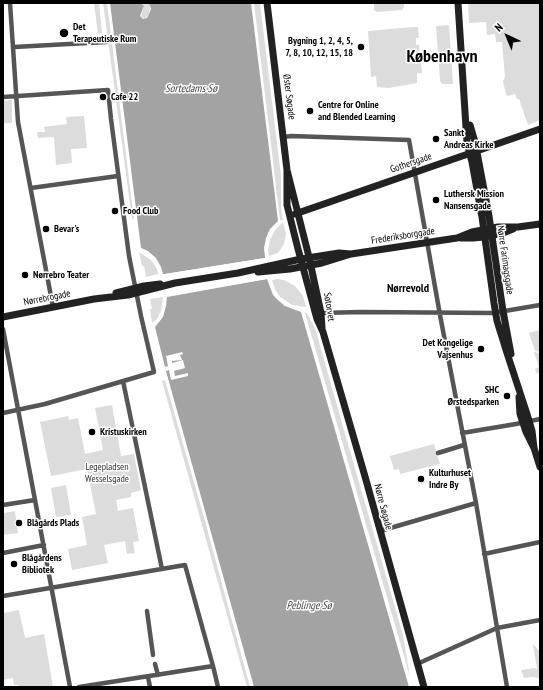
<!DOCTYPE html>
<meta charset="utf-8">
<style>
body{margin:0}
#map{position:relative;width:543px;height:690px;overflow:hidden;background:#fff;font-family:"PT Sans Narrow",sans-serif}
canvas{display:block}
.frame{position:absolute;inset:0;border:4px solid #000;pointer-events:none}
.north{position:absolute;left:487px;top:16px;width:40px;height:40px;-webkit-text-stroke:3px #fff;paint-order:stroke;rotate:316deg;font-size:11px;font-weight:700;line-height:16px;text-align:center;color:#000}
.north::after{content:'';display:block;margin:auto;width:14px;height:18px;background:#000;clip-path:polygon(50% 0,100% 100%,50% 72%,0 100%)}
</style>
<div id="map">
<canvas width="543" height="690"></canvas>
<div class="frame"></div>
<div class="north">N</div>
</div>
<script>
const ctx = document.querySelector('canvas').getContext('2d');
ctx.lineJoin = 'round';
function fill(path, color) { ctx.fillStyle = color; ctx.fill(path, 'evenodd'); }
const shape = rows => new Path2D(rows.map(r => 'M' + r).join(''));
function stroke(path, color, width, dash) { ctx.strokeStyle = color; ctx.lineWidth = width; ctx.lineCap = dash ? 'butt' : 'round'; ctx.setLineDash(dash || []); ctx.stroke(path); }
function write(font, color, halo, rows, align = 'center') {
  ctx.font = font + ' "PT Sans Narrow",sans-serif'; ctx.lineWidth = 3; ctx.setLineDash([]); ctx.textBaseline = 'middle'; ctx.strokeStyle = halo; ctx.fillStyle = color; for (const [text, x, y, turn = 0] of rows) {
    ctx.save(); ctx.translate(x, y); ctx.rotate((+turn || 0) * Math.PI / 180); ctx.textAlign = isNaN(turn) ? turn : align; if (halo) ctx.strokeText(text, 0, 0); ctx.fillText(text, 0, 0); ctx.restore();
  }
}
const green = shape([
 [94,3,99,3,102,33,98,34],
 [103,3,107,3,134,219,132,219],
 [141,3,149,3,150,7,149,14,145,19,141,17,144,6],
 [254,3,260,3,281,176,281,209,283,220,280,220],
 [374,3,404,3,404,7,402,10,377,12,374,10],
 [468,3,540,3,540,120,528,125,519,99,517,99,515,94,508,96,506,95,503,81,505,77,502,42,496,42,495,34,487,35,486,22,469,23],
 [449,25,453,84,443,84,441,83,440,80,436,26],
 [413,27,418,27,419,38,416,38,416,45,419,45,420,55,417,56,417,62,421,62,422,73,417,73,417,83,389,88,377,87,376,76,371,77,368,31],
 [12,100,12,123,3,123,3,101],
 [84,116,87,148,71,149,72,163,56,165,54,137,38,138,37,132,45,132,44,127,67,124,66,117],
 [283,222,286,234,284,244,278,253,269,256,268,251,270,240,275,230],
 [139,252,151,260,157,269,158,274,146,277,144,266,142,266],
 [278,279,284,280,295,286,303,296,306,307,292,305,280,297,275,289,272,280],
 [163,297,161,311,157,319,152,323,150,309,152,309,150,299],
 [305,313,307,313,315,328,342,423,403,635,410,677],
 [540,330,540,352,535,351,529,333],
 [534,352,540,353,540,372,537,374,535,369,539,367],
 [165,380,205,521,250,687,247,687,162,381],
 [112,405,121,456,134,454,141,490,131,493,131,497,116,500,118,511,133,508,139,541,133,542,135,553,127,554,125,541,104,545,108,563,72,570,68,549,87,545,82,517,96,514,87,469,51,476,40,422,68,416,69,420,78,418,85,454,103,450,95,408],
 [434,444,440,464,400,474,399,469,394,470,390,456],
 [66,485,71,515,56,517,51,488],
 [15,511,18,533,3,535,3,513],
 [19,610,25,638,44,634,53,687,20,687,19,685,14,685,13,678,3,680,3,613],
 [533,644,540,652,540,678,532,677,524,678,521,670,535,668,536,669,537,669]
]);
const water = shape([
 [110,3,141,3,144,6,140,16,143,19,147,18,149,14,151,9,149,3,251,3,278,221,270,229,266,238,264,248,265,258,165,274,163,274,161,267,156,258,148,251,141,248],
 [267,279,273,295,279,301,285,306,301,312,409,687,254,687,166,371,155,327,163,317,166,306,167,297,169,295]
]);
const pier = shape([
 [265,258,265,260,166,276,163,276,163,274,165,274],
 [267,277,267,279,167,297,166,295,168,293],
 [182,352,183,354,180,355,182,360,172,361,172,363,183,360,185,368,174,371,175,376,188,373,188,376,171,380,169,370,166,371,165,367,168,366,166,356]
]);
const street = shape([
 [10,3,18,122,53,307],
 [14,47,106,42],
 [3,97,108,90,111,119,129,256,141,316,154,372,45,404,3,413],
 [284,137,291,136,409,140,440,315,476,503,507,687],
 [31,188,118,176],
 [321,313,360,312,493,313,540,305],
 [3,329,70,687],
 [123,381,162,569],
 [462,433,516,424,540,419],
 [438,453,464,445],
 [3,505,35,500],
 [380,531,476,503],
 [3,553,44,545],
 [484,554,540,542],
 [3,596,185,565,213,666,218,687],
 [147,611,153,655],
 [155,664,158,675],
 [417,664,497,628,540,620],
 [148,677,150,687],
 [79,687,213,666]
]);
const secondary = shape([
 [267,3,287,170,309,257,321,313,322,328],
 [458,3,467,143,472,162,482,217,494,303,497,321,507,353,527,414,532,431,534,448],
 [470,125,475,142,489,216,503,311,511,354],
 [287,170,287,205,298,249,317,319,323,332,364,473,424,687],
 [295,214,540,129],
 [461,238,473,238,484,237,503,233,513,229],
 [258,272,290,269,322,263,351,254,457,238,472,232,498,227,518,227,540,224],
 [116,293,144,286,160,284],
 [3,317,94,299,128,295,175,283,238,273,301,259,339,253,351,254],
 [519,397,520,414,526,432,534,448,540,467]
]);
const markers = [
 [64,33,5,"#000"],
 [361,47,4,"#000"],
 [103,97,4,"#000"],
 [310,111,4,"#000"],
 [436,139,4,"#000"],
 [436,200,4,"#000"],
 [115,211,4,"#000"],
 [46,229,4,"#000"],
 [25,275,4,"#000"],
 [481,349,4,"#000"],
 [507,396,4,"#000"],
 [92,432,4,"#000"],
 [421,479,4,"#000"],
 [19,523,4,"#000"],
 [14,564,4,"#000"]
];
const poiNames = [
 ["Det",73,27],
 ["Terapeutiske Rum",73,39],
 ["Bygning 1, 2, 4, 5,",353,41,"right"],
 ["7, 8, 10, 12, 15, 18",353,53,"right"],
 ["Cafe 22",111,97],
 ["Centre for Online",318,105],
 ["and Blended Learning",318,117],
 ["Sankt",444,133],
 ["Andreas Kirke",444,145],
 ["Luthersk Mission",444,194],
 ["Nansensgade",444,206],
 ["Food Club",123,211],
 ["Bevar's",54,229],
 ["Nørrebro Teater",33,275],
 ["Det Kongelige",473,343,"right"],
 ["Vajsenhus",473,355,"right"],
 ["SHC",499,390,"right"],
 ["Ørstedsparken",499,402,"right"],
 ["Kristuskirken",100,432],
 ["Kulturhuset",429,473],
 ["Indre By",429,485],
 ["Blågårds Plads",27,523],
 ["Blågårdens",22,558],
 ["Bibliotek",22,570]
];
const streetNames = [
 ["Øster Søgade",289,97,83],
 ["Gothersgade",411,163,-19],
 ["Frederiksborggade",403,236,-9],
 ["Nørre Farimagsgade",505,260,82],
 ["Nørrebrogade",47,298,-11],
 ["Søtorvet",329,307,81],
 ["Nørre Søgade",383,507,75]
];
const parkNames = [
 ["Legepladsen",107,467],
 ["Wesselsgade",107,479]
];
const waterNames = [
 ["Sortedams Sø",191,89],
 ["Peblinge Sø",309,606]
];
const quarterNames = [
 ["Nørrevold",408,289]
];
const townNames = [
 ["København",442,57]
];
fill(green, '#dcdcdc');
fill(water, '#a3a3a3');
fill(pier, '#fff');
stroke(street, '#555', 4.5);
stroke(secondary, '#222', 7);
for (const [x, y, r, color] of markers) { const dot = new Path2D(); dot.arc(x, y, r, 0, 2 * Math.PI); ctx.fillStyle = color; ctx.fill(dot); stroke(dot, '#fff', 1.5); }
write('bold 10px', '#000', '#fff', poiNames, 'left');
write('10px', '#000', '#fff', streetNames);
write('10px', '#333', '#fff', parkNames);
write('italic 11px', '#444', '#fff', waterNames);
write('bold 12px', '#000', '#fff', quarterNames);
write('bold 18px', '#000', '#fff', townNames);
</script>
